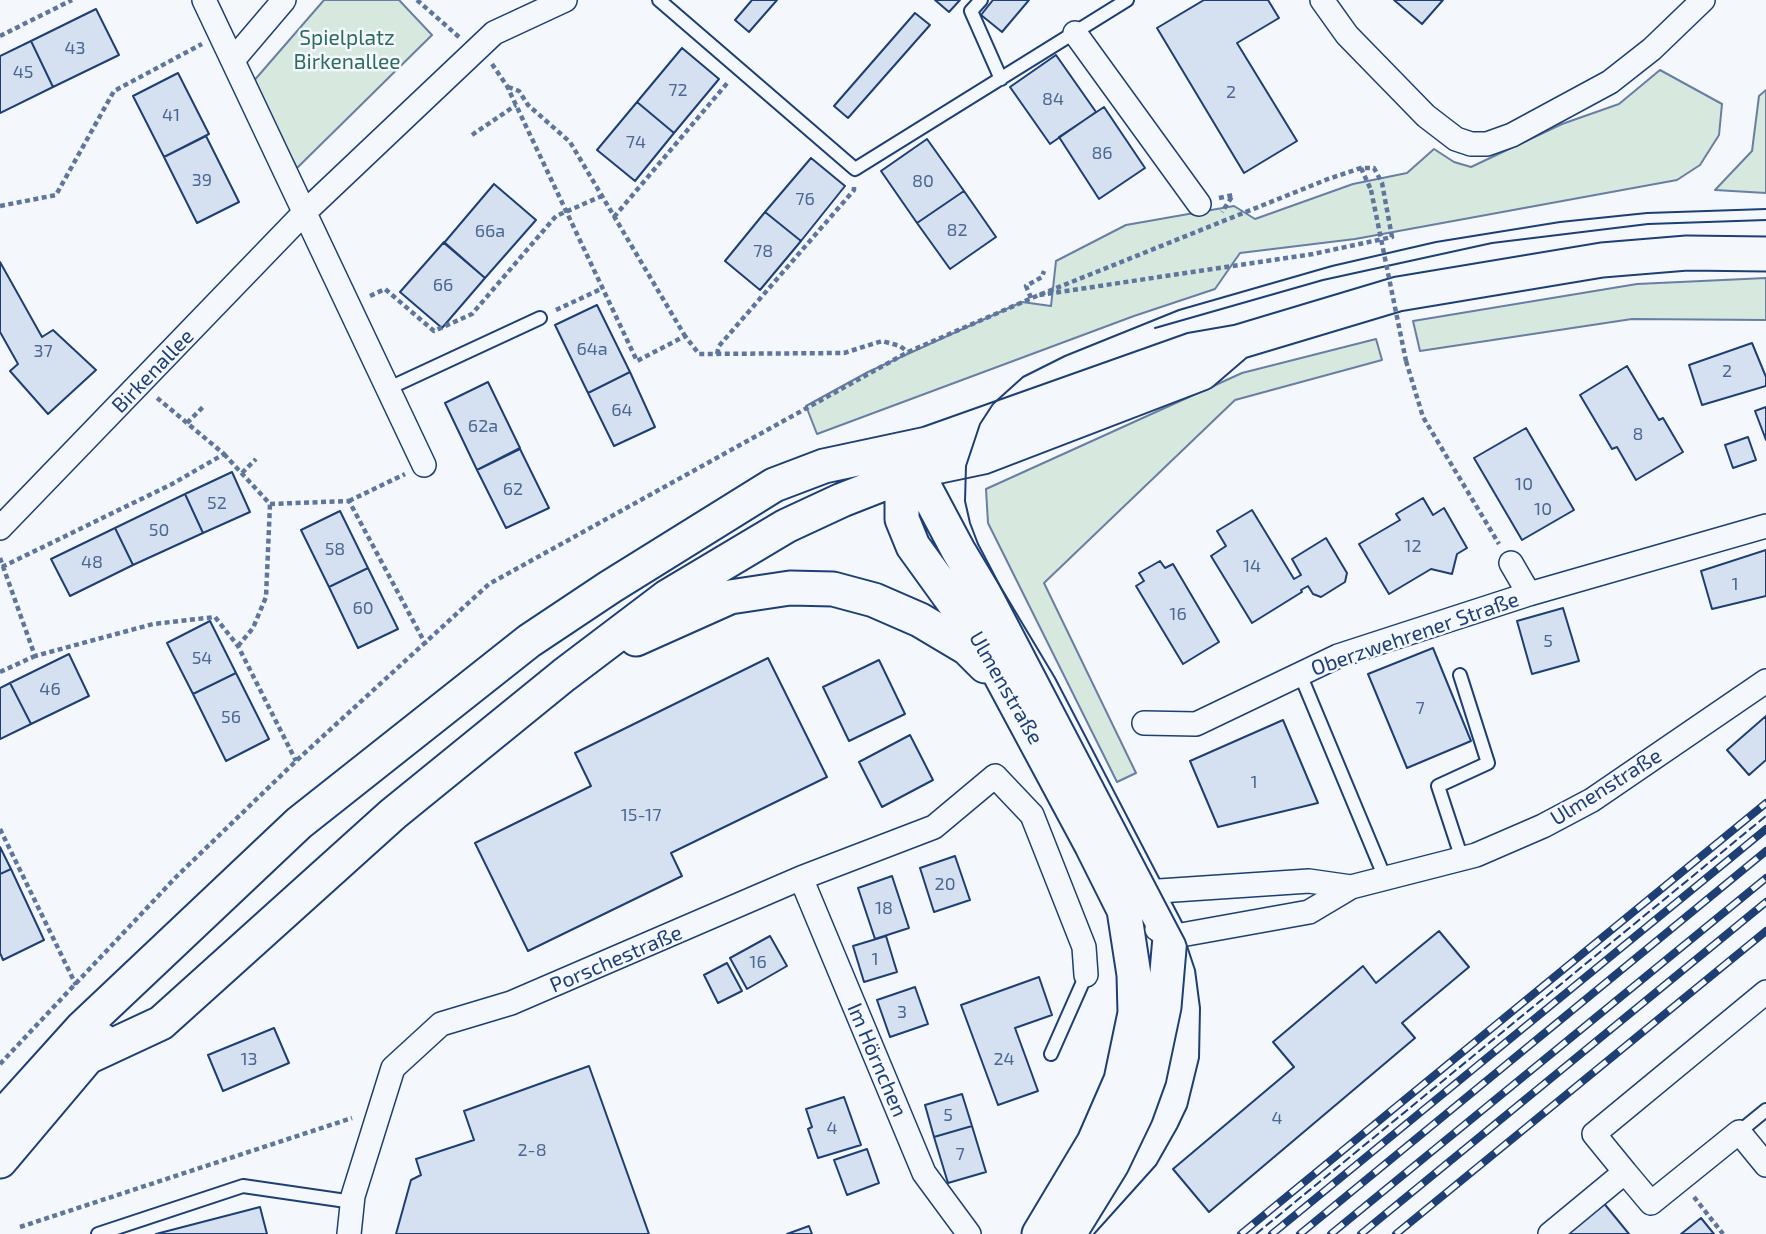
<!DOCTYPE html>
<meta charset="utf-8">
<style>
body{margin:0}
canvas{display:block;background:#f4f7fb}
</style>
<canvas width="1766" height="1234"></canvas>
<script>
const ctx = document.querySelector('canvas').getContext('2d');
ctx.lineJoin = 'round';
function fill(path, color) { ctx.fillStyle = color; ctx.fill(path, 'evenodd'); }
const shape = rows => new Path2D(rows.map(r => 'M' + r).join(''));
function stroke(path, color, width, dash) { ctx.strokeStyle = color; ctx.lineWidth = width; ctx.lineCap = dash ? 'butt' : 'round'; ctx.setLineDash(dash || []); ctx.stroke(path); }
function write(font, color, halo, rows, align = 'center') {
  ctx.font = font + ' "Exo 2",sans-serif'; ctx.lineWidth = 5; ctx.setLineDash([]); ctx.textBaseline = 'middle'; ctx.strokeStyle = halo; ctx.fillStyle = color; for (const [text, x, y, turn = 0] of rows) {
    ctx.save(); ctx.translate(x, y); ctx.rotate((+turn || 0) * Math.PI / 180); ctx.textAlign = isNaN(turn) ? turn : align; if (halo) ctx.strokeText(text, 0, 0); ctx.fillText(text, 0, 0); ctx.restore();
  }
}
const green = shape([
 [324,0,399,0,432,35,297,168,252,83,324,0],
 [1660,70,1722,104,1719,135,1700,165,1677,180,1355,239,1240,253,1215,289,1134,316,817,434,806,406,868,372,1022,302,1051,306,1056,261,1126,225,1234,206,1255,219,1353,184,1407,173,1434,149,1454,162,1471,167,1562,124,1619,104,1660,70],
 [1766,90,1766,193,1715,190,1752,151,1759,96,1766,90],
 [1766,278,1766,320,1632,319,1420,351,1413,321,1637,284,1766,278],
 [1376,339,1382,360,1235,400,1044,583,1136,773,1117,782,988,523,986,489,1242,373,1376,339]
]);
const building = shape([
 [752,0,777,0,749,32,735,20,752,0],
 [935,0,960,0,949,12,935,0],
 [993,0,1029,0,1002,32,981,15,993,0],
 [1204,0,1268,0,1279,18,1237,43,1297,141,1244,173,1157,28,1204,0],
 [1394,0,1443,0,1422,24,1394,0],
 [96,9,119,55,53,87,31,41,96,9],
 [915,13,930,25,848,118,834,106,915,13],
 [31,41,53,87,0,113,0,56,31,41],
 [682,48,719,79,674,133,637,102,682,48],
 [1056,55,1096,112,1050,144,1010,87,1056,55],
 [178,73,209,134,164,157,133,96,178,73],
 [637,102,674,133,635,181,597,150,637,102],
 [1104,107,1145,168,1099,199,1059,137,1104,107],
 [206,136,239,202,197,223,164,157,206,136],
 [927,139,964,191,917,223,881,171,927,139],
 [811,158,845,186,801,241,765,212,811,158],
 [494,184,536,220,485,278,444,243,494,184],
 [964,191,996,237,950,269,917,223,964,191],
 [765,212,801,241,760,290,725,261,765,212],
 [444,242,485,278,442,328,400,292,444,242],
 [0,262,42,337,53,330,96,370,48,414,10,371,18,364,0,332,0,262],
 [597,305,630,372,588,393,555,325,597,305],
 [1752,343,1766,377,1766,386,1702,405,1689,365,1752,343],
 [1627,366,1659,420,1663,418,1683,452,1636,480,1617,447,1612,449,1580,395,1627,366],
 [630,372,655,427,614,446,588,393,630,372],
 [488,382,520,448,477,470,445,403,488,382],
 [1766,407,1766,440,1755,411,1766,407],
 [1526,428,1574,510,1522,540,1474,458,1526,428],
 [1748,437,1756,460,1733,468,1725,445,1748,437],
 [520,449,549,508,506,528,477,470,520,449],
 [232,472,250,512,203,533,185,494,232,472],
 [185,494,203,533,133,565,115,528,185,494],
 [1423,498,1433,515,1444,508,1467,548,1457,554,1452,574,1431,569,1389,594,1359,544,1400,520,1396,514,1423,498],
 [1252,510,1294,579,1301,575,1292,559,1326,538,1347,573,1345,582,1321,597,1313,594,1308,586,1301,590,1302,592,1252,623,1211,556,1226,546,1217,531,1252,510],
 [340,511,368,568,329,587,301,530,340,511],
 [115,528,133,565,70,596,51,559,115,528],
 [1766,550,1766,596,1712,609,1701,571,1766,550],
 [1160,561,1165,568,1173,564,1219,642,1183,664,1136,586,1144,581,1139,573,1160,561],
 [368,568,398,629,358,648,329,587,368,568],
 [1563,608,1579,661,1532,674,1517,621,1563,608],
 [210,621,236,673,193,694,167,643,210,621],
 [1433,648,1471,741,1407,768,1368,674,1433,648],
 [69,654,89,696,31,724,10,683,69,654],
 [768,658,827,777,671,853,682,876,528,951,475,843,591,786,575,753,768,658],
 [879,660,905,714,849,741,823,687,879,660],
 [236,673,269,739,226,761,193,694,236,673],
 [10,683,31,724,0,739,0,688,10,683],
 [1766,716,1766,760,1749,775,1727,750,1766,716],
 [1283,720,1318,803,1218,827,1190,761,1283,720],
 [910,735,933,780,882,807,859,762,910,735],
 [0,847,11,869,0,874,0,847],
 [955,856,970,900,934,912,920,868,955,856],
 [11,869,44,940,3,960,0,953,0,874,11,869],
 [892,876,909,928,875,939,858,888,892,876],
 [1439,931,1469,967,1402,1023,1415,1038,1209,1212,1173,1169,1294,1067,1273,1042,1363,966,1376,983,1439,931],
 [770,936,787,966,747,989,730,958,770,936],
 [886,936,897,972,864,982,853,946,886,936],
 [727,963,742,991,718,1003,704,975,727,963],
 [1039,977,1052,1015,1015,1028,1038,1091,998,1105,961,1005,1039,977],
 [915,987,928,1024,890,1037,877,1000,915,987],
 [274,1028,289,1063,223,1091,208,1055,274,1028],
 [589,1066,649,1234,396,1234,411,1180,421,1175,416,1159,474,1140,464,1111,589,1066],
 [962,1094,972,1126,934,1137,925,1105,962,1094],
 [844,1097,861,1145,818,1158,808,1129,812,1127,806,1109,844,1097],
 [972,1126,986,1172,948,1183,934,1137,972,1126],
 [867,1149,879,1183,847,1195,834,1160,867,1149],
 [1602,1201,1629,1234,1562,1234,1602,1201],
 [260,1207,267,1234,156,1234,260,1207],
 [1701,1218,1714,1234,1681,1234,1701,1218],
 [809,1226,812,1234,787,1234,809,1226]
]);
const path = shape([
 [417,0,459,37],
 [0,36,72,0],
 [492,64,507,86,637,361,685,336,699,354,844,353,882,341,900,346,908,352],
 [508,87,519,91,528,105,570,142,685,336],
 [472,135,516,105],
 [1361,168,1371,190],
 [1219,198,1233,195,1222,212],
 [0,206,56,195,114,91,202,44],
 [614,217,729,81],
 [370,296,385,289,434,331,472,314,556,216,602,196],
 [1031,298,1026,286,1042,277,1044,271],
 [556,310,601,289],
 [717,354,719,346,854,190,854,184],
 [1406,361,1423,417,1499,544],
 [187,423,205,405],
 [224,454,270,504,349,501,426,645],
 [242,473,256,459],
 [349,501,405,474],
 [0,558,35,656,153,624,215,617,238,646,296,761],
 [2,567,172,484,224,454,156,397],
 [238,646,253,628,266,597,270,504],
 [0,672,35,656],
 [0,829,76,985],
 [0,1064,176,877,296,761,489,584,908,352,1039,295,1328,179,1361,168,1374,168,1382,183,1392,237,1313,254,1039,295],
 [1694,1197,1723,1234],
 [20,1227,352,1118]
]);
const service = shape([
 [659,0,855,169,1127,0],
 [981,0,971,11,1001,79],
 [387,389,540,318],
 [1300,674,1385,878],
 [1460,675,1488,763,1438,786,1462,859],
 [1051,1054,1086,975],
 [1739,1132,1766,1110],
 [98,1234,243,1186,353,1202]
]);
const minor = shape([
 [204,0,424,465],
 [1322,0,1347,35,1426,116,1456,139,1471,144,1487,144,1512,135,1610,82,1652,49,1703,0],
 [1075,33,1199,204],
 [233,60,284,0],
 [0,528,305,212,494,33,565,0],
 [1511,563,1529,594],
 [1144,723,1196,724,1338,656,1529,594,1766,526],
 [801,878,924,1173,969,1234],
 [1137,898,1144,892,1309,881,1351,887],
 [1157,929,1170,937,1309,912,1351,887,1476,855,1543,826,1592,800,1766,681],
 [1625,1172,1594,1134,1766,992],
 [349,1234,353,1196,393,1068,441,1024,511,1003,801,878,934,827,995,776,1032,815,1084,947,1086,975],
 [1550,1234,1625,1172,1651,1203,1739,1132,1766,1165]
]);
const secondary = shape([
 [920,460,902,494,902,519,913,546,983,643,1092,846,1124,910,1134,975,1135,1013,1121,1080,1094,1142,1039,1234],
 [896,463,916,471,958,550,1040,687,1170,937,1164,1007,1149,1078,1136,1114,1112,1164,1069,1234],
 [636,639,730,597,790,588,833,589,874,600,920,620,967,648,985,666],
 [88,1057,161,1023,393,814,564,675,667,597,786,526,842,500,916,471,983,457,1202,373,1238,342],
 [0,1119,82,1028,299,823,529,641,610,587,774,485,824,466,927,444,1192,350,1238,342,1398,294,1602,260,1687,253,1766,254],
 [0,1161,102,1040]
]);
const tram = shape([
 [1155,328,1323,280,1492,243,1648,224,1766,220],
 [1094,1234,1156,1165,1177,1128,1187,1107,1199,1058,1200,1008,1195,970,1185,940,978,544,970,523,965,501,966,466,980,424,993,404,1023,377,1065,356,1179,310,1332,266,1436,242,1560,222,1647,213,1766,209]
]);
const rail = shape([
 [1241,1234,1766,803],
 [1272,1234,1766,829],
 [1300,1234,1766,851],
 [1331,1234,1766,878],
 [1361,1234,1766,902],
 [1396,1234,1766,931]
]);
const pathBridge = shape([
 [1371,190,1406,361]
]);
const fence = shape([
 [1256,1234,1766,816]
]);
const numberNames = [
 ["43",75,48],
 ["45",23,72],
 ["72",678,90],
 ["2",1231,92],
 ["84",1053,99],
 ["41",171,115],
 ["74",636,142],
 ["86",1102,153],
 ["39",202,180],
 ["80",923,181],
 ["76",805,199],
 ["82",957,230],
 ["66a",490,231],
 ["78",763,251],
 ["66",443,285],
 ["64a",592,349],
 ["37",43,351],
 ["2",1727,371],
 ["64",622,410],
 ["62a",483,426],
 ["8",1638,434],
 ["10",1524,484],
 ["62",513,489],
 ["52",217,503],
 ["10",1543,509],
 ["50",159,530],
 ["12",1413,546],
 ["58",335,549],
 ["48",92,562],
 ["14",1252,566],
 ["1",1735,584],
 ["60",363,608],
 ["16",1178,614],
 ["5",1548,641],
 ["54",202,658],
 ["46",50,689],
 ["7",1420,708],
 ["56",231,717],
 ["1",1254,782],
 ["15-17",641,815],
 ["20",945,884],
 ["18",884,908],
 ["1",875,959],
 ["16",758,962],
 ["3",902,1012],
 ["13",249,1059],
 ["24",1004,1059],
 ["5",948,1115],
 ["4",1277,1118],
 ["4",832,1128],
 ["2-8",532,1150],
 ["7",960,1154]
];
const parkNames = [
 ["Spielplatz",347,38],
 ["Birkenallee",347,62]
];
const streetNames = [
 ["Birkenallee",153,371,-46],
 ["Oberzwehrener Straße",1415,634,-19],
 ["Ulmenstraße",1006,688,60],
 ["Ulmenstraße",1606,787,-32],
 ["Porschestraße",616,959,-23],
 ["Im Hörnchen",877,1060,67]
];
fill(green, '#d7e8df');
stroke(green, '#687fa3', 2);
fill(building, '#d5e0f0');
stroke(building, '#1d3f73', 2);
stroke(service, '#1d3f73', 16);
stroke(minor, '#1d3f73', 26);
stroke(secondary, '#1d3f73', 37);
stroke(path, '#5e769c', 4.5, [5, 3.5]);
stroke(service, '#f4f7fb', 12);
stroke(minor, '#f4f7fb', 23);
stroke(secondary, '#f4f7fb', 33);
stroke(tram, '#1d3f73', 2);
stroke(rail, '#1d3f73', 8);
stroke(rail, '#f4f7fb', 5, [16]);
stroke(pathBridge, '#5e769c', 4.5, [5, 3.5]);
stroke(fence, '#1d3f73', 2, [9, 3.5]);
write('18px', '#4b6792', null, numberNames);
write('21px', '#2c6c60', '#f4f7fb', parkNames);
write('21px', '#1d3f73', '#f4f7fb', streetNames);
</script>
